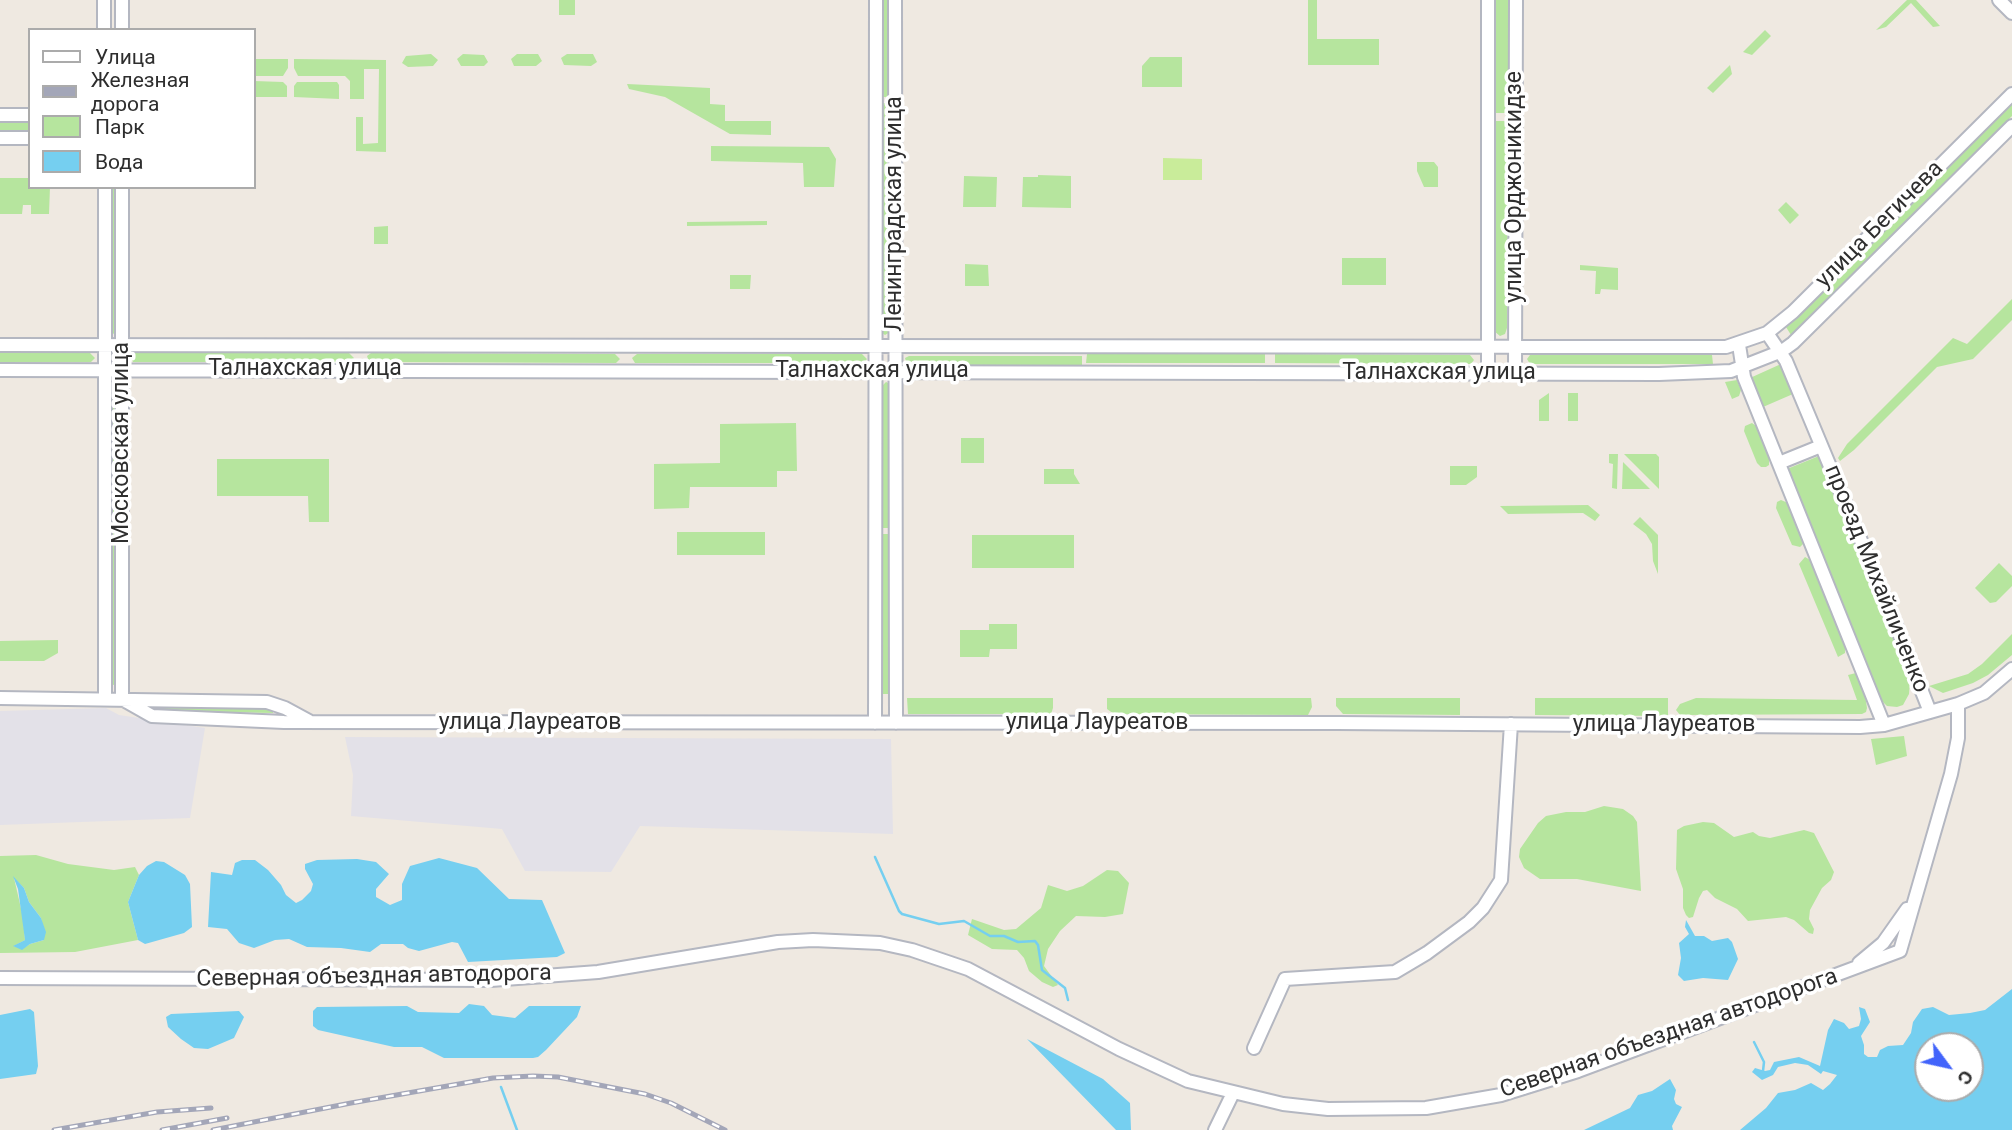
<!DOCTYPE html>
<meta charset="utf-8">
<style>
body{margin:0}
#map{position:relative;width:2012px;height:1130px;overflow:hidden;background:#efe9e1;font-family:Roboto,sans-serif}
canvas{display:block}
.legend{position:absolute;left:28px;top:28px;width:228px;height:161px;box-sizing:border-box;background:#fff;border:2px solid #ababab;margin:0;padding:9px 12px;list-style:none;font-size:21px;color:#2e2e2e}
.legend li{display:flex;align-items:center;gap:14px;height:35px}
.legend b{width:35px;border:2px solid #ababab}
.north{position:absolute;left:1914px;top:1032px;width:70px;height:70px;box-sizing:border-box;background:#fff;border:2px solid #ababab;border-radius:50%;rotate:123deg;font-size:19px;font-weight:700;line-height:28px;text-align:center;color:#2e2e2e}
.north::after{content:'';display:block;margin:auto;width:24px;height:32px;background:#4264fb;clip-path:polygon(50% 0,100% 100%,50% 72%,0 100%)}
</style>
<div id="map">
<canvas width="2012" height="1130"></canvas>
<ul class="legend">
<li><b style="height:9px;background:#fff"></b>Улица</li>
<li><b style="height:9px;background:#a3a6b8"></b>Железная дорога</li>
<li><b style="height:19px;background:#b6e59e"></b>Парк</li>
<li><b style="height:19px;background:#75cff0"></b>Вода</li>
</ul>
<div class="north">С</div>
</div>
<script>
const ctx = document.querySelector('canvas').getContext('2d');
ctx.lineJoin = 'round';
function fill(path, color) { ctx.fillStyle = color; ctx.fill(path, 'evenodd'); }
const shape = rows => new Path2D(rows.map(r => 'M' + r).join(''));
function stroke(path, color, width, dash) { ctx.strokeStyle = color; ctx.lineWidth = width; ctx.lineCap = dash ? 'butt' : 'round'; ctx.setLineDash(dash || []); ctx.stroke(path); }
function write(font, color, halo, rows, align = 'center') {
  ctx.font = font + ' Roboto,sans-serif'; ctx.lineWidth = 7; ctx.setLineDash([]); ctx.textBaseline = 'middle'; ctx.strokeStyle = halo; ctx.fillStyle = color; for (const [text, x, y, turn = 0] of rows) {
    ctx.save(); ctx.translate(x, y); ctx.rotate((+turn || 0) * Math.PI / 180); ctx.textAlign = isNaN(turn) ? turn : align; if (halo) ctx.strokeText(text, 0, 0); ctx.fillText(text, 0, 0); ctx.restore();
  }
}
const industrial = shape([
 [106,708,119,715,205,728,190,818,0,825,0,711],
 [345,737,891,739,893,834,640,826,611,872,525,871,502,829,351,816,353,775]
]);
const green = shape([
 [559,0,575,0,575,15,559,15],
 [881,0,891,0,891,97,881,97],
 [1308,0,1317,0,1317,39,1379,39,1379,65,1308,65],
 [1494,0,1508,0,1508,113,1494,113],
 [1907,0,1916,0,1940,26,1933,27,1911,3,1886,27,1876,30],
 [1765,30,1771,36,1752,55,1743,52],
 [431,54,438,60,433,66,408,67,402,63,406,56],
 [463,54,484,55,488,62,484,66,461,66,457,59],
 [517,54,538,54,542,61,536,66,514,66,511,59],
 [567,54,593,54,597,62,591,66,564,65,561,58],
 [1150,57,1182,57,1182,87,1142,87,1142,66],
 [254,59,288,59,288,68,283,76,254,76],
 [294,59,386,60,386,152,356,151,356,117,363,117,363,144,378,143,379,69,364,69,364,99,350,99,350,81,345,76,298,76,294,68],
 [1730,65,1732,74,1713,93,1707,88],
 [254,81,283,82,287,86,287,97,254,97],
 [297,82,337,82,339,85,339,99,294,97,294,86],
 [627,84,710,88,710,104,725,105,725,121,771,121,771,135,730,134,665,97,629,89],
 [2012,102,2012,116,1791,335,1786,327],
 [881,103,891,103,890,332,885,335,881,332],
 [1494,121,1508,121,1507,328,1505,334,1500,336,1494,331],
 [0,123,30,123,30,132,0,132],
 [711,146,829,147,836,159,834,187,804,187,803,163,711,161],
 [1417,162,1434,162,1438,167,1438,187,1424,187,1417,171],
 [1038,175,1071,176,1071,208,1022,207,1023,177,1038,177],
 [964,176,997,177,996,207,963,207],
 [0,178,30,178,30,187,50,187,49,214,31,214,31,205,23,205,22,214,0,214],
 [109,187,118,187,116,333,114,334,111,332],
 [1786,202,1799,215,1790,224,1778,210],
 [767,221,767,225,687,226,687,222],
 [388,226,388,244,374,244,374,227],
 [1342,258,1386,258,1386,285,1342,285],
 [965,264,988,265,989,286,965,286],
 [1580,265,1618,268,1618,290,1601,289,1600,294,1595,294,1596,271,1580,270],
 [730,275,751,275,750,289,730,289],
 [2012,299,2012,320,1973,359,1937,367,1854,450,1840,461,1838,458,1847,444,1953,338,1967,344],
 [0,353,90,353,95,358,91,362,0,362],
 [135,353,349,353,354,358,351,362,133,362,130,356],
 [371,353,615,354,620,359,616,363,369,362,367,356],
 [637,354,862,354,867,359,864,363,635,363,632,358],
 [1087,354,1265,354,1265,363,1086,363],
 [1275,354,1470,355,1474,360,1471,364,1275,363],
 [1530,355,1712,355,1713,364,1530,364,1527,359],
 [909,356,1082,356,1082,365,907,365,905,358],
 [1781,364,1793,394,1763,407,1750,378],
 [111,380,117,384,117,490,108,491,108,382],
 [1737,380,1741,390,1739,396,1732,399,1725,382],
 [886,382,890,384,891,528,881,528,881,387],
 [1549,393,1549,421,1539,421,1539,400],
 [1568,393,1578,393,1578,421,1568,421],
 [796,423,797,471,777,471,777,487,690,487,689,508,654,509,654,464,720,463,720,424],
 [1752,423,1756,426,1769,458,1769,465,1766,467,1761,467,1757,463,1744,431,1745,426],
 [961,438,984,438,984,463,961,463],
 [1609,454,1618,454,1617,489,1612,488,1613,464,1609,463],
 [1624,454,1656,454,1659,457,1659,489],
 [1819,456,1907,672,1910,681,1909,694,1903,705,1897,707,1887,706,1881,700,1787,469],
 [217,459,329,459,329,522,309,522,308,496,217,496],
 [1623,462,1650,489,1622,489],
 [1450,466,1477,466,1477,477,1466,485,1450,485],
 [1044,469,1074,469,1074,474,1080,484,1044,484],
 [108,497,117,497,117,684,113,685,111,684],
 [1781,500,1788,503,1803,539,1803,544,1800,547,1792,545,1776,508,1777,502],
 [1588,505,1600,515,1595,521,1583,513,1508,514,1500,506],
 [1640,517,1658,535,1658,574,1653,561,1652,544,1646,534,1633,524],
 [677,532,765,532,765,555,677,555],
 [881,534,891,534,891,694,882,694],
 [972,535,1074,535,1074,568,972,568],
 [1805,557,1812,561,1845,641,1845,653,1838,657,1799,564],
 [1999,563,2012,576,2012,586,1996,602,1990,603,1975,588],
 [989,624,1017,624,1017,649,990,649,989,657,960,657,960,630,989,630],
 [2012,634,2012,655,1988,675,1973,683,1943,693,1929,686,1968,674,1982,664],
 [58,640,58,653,44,661,0,661,0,641],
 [1856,673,1865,695,1867,708,1866,712,1862,714,1680,715,1676,710,1680,704,1696,698,1857,700,1848,675],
 [907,698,1053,698,1053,708,1051,714,908,714],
 [1107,698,1311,698,1312,707,1308,715,1114,714,1107,709],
 [1336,698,1460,698,1460,715,1343,714,1336,706],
 [1535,698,1668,698,1668,716,1535,715],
 [156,706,273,708,273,713,156,711],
 [1904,736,1907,756,1876,765,1871,739],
 [1604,806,1623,809,1633,816,1637,822,1641,891,1577,879,1540,879,1524,868,1519,857,1520,849,1538,823,1546,816,1566,812,1585,812],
 [1703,822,1714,823,1734,837,1753,832,1759,836,1770,838,1804,830,1814,833,1834,872,1831,880,1822,888,1810,910,1809,919,1814,929,1813,934,1809,933,1794,920,1786,917,1748,921,1737,909,1715,898,1707,890,1703,891,1699,898,1693,917,1689,918,1686,915,1683,908,1683,889,1676,869,1677,830,1684,826],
 [36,855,68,864,114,870,135,867,139,875,128,902,138,940,75,952,0,953,0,856],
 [14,878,24,888,29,902,41,918,44,940,30,944,22,949,14,946,25,940,23,917],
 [1107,870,1118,871,1129,883,1123,914,1105,917,1076,916,1060,931,1048,949,1044,966,1058,985,1053,987,1042,982,1029,971,1024,958,1017,950,992,949,968,935,972,919,1004,930,1016,929,1041,908,1048,885,1067,891,1083,886]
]);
const pitch = shape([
 [1163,158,1202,159,1202,180,1163,180]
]);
const water = shape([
 [439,858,477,868,509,899,542,900,565,953,557,957,468,962,458,943,452,942,419,951,408,948,403,944,381,944,370,952,341,948,307,947,289,939,275,940,254,948,239,943,227,929,208,927,211,872,232,875,235,863,242,860,255,860,268,870,281,885,286,895,296,903,302,900,311,891,313,884,305,869,305,864,317,860,357,859,376,862,389,874,376,889,376,897,390,905,402,900,402,884,410,866],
 [156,861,164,862,185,875,190,884,192,927,184,933,145,944,138,940,128,902,139,875,147,866],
 [13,876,24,888,29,902,41,918,46,932,44,940,30,944,22,950,13,946,25,940,18,889],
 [1686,920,1695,936,1704,936,1712,941,1728,938,1732,942,1738,959,1728,980,1703,978,1684,981,1678,975,1681,958,1679,943,1689,934,1685,927],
 [2012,989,2012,1130,1740,1130,1766,1108,1778,1093,1795,1090,1811,1083,1823,1090,1830,1084,1837,1075,1823,1071,1821,1074,1808,1065,1795,1063,1778,1067,1773,1075,1762,1080,1752,1072,1755,1068,1765,1071,1770,1070,1774,1062,1799,1057,1820,1066,1828,1030,1834,1019,1844,1023,1849,1029,1859,1026,1861,1019,1859,1007,1865,1009,1870,1022,1861,1036,1864,1045,1864,1054,1868,1057,1877,1057,1880,1050,1888,1046,1903,1045,1911,1033,1913,1022,1922,1009,1933,1007,1949,1015,1970,1013,1985,1010],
 [1928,1046,1970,1046,1970,1088,1928,1088],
 [469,1004,484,1006,492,1015,515,1018,529,1006,581,1006,577,1017,546,1050,538,1057,533,1058,444,1058,422,1047,394,1047,318,1030,313,1026,313,1011,317,1007,407,1006,418,1012,459,1013],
 [30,1009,34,1012,38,1066,36,1074,0,1079,0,1015],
 [239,1011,244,1017,234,1038,208,1049,194,1048,181,1039,168,1027,166,1017,171,1014],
 [1027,1039,1103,1079,1130,1103,1131,1130,1116,1130],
 [1670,1079,1676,1090,1674,1099,1676,1104,1682,1107,1672,1126,1673,1130,1584,1130,1630,1108,1638,1095,1652,1091]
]);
const stream = shape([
 [875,857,899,911,902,914,939,924,964,921,990,936,1004,936,1018,942,1035,941,1038,945,1042,970,1065,988,1068,1000],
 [1754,1042,1764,1062,1763,1071],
 [501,1087,517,1130]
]);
const minor = shape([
 [104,0,104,30],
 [122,0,122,30],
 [895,0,896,723],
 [1488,0,1488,372],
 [1999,0,2012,13],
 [0,115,30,115],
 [0,138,30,138],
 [105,187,105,698],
 [122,187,122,699],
 [1767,333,1786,361,1890,610,1930,712],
 [0,345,1726,347,1767,333,1793,312,2012,94],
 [1739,345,1744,377,1884,725],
 [0,370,1659,374,1731,371,1782,351,1793,343,2012,126],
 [1515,374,1516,0],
 [1779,463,1821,446],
 [0,698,267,702,285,708,309,721],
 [122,699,152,716,284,722,1337,723,1860,727,1884,725,1958,704,1984,693,2012,669],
 [875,723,876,0],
 [1859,963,1883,943,1907,909],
 [0,978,491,980,598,972,778,942,813,940,880,943,912,950,968,969,1119,1049,1188,1081,1283,1104,1328,1109,1426,1108,1501,1095,1578,1071,1900,951,1951,774,1958,738,1958,704],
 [1254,1048,1285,979,1395,972,1427,953,1469,922,1483,908,1501,880,1511,724],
 [1215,1130,1233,1093]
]);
const rail = shape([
 [54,1130,157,1112,211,1108],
 [162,1130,227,1118],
 [213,1130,351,1103,493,1078,533,1076,558,1077,645,1094,671,1103,725,1130]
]);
const streetNames = [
 ["улица Орджоникидзе",1515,187,-90],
 ["Ленинградская улица",895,214,-90],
 ["улица Бегичева",1880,225,-45],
 ["Талнахская улица",305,369],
 ["Талнахская улица",872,371],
 ["Талнахская улица",1439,373],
 ["Московская улица",122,443,-90],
 ["проезд Михайличенко",1876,579,68],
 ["улица Лауреатов",530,723],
 ["улица Лауреатов",1097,723],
 ["улица Лауреатов",1664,725],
 ["Северная объездная автодорога",374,977,-1],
 ["Северная объездная автодорога",1669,1034,-19]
];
fill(industrial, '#e3e1e8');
fill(green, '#b6e59e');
fill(pitch, '#c9ec9a');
fill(water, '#75cff0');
stroke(stream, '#75cff0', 2.5);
stroke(minor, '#b4b7c1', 16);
stroke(minor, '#fff', 12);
stroke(rail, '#a3a6b8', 5);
stroke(rail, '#fff', 2.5, [8]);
write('23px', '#2e2e2e', '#fff', streetNames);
</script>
